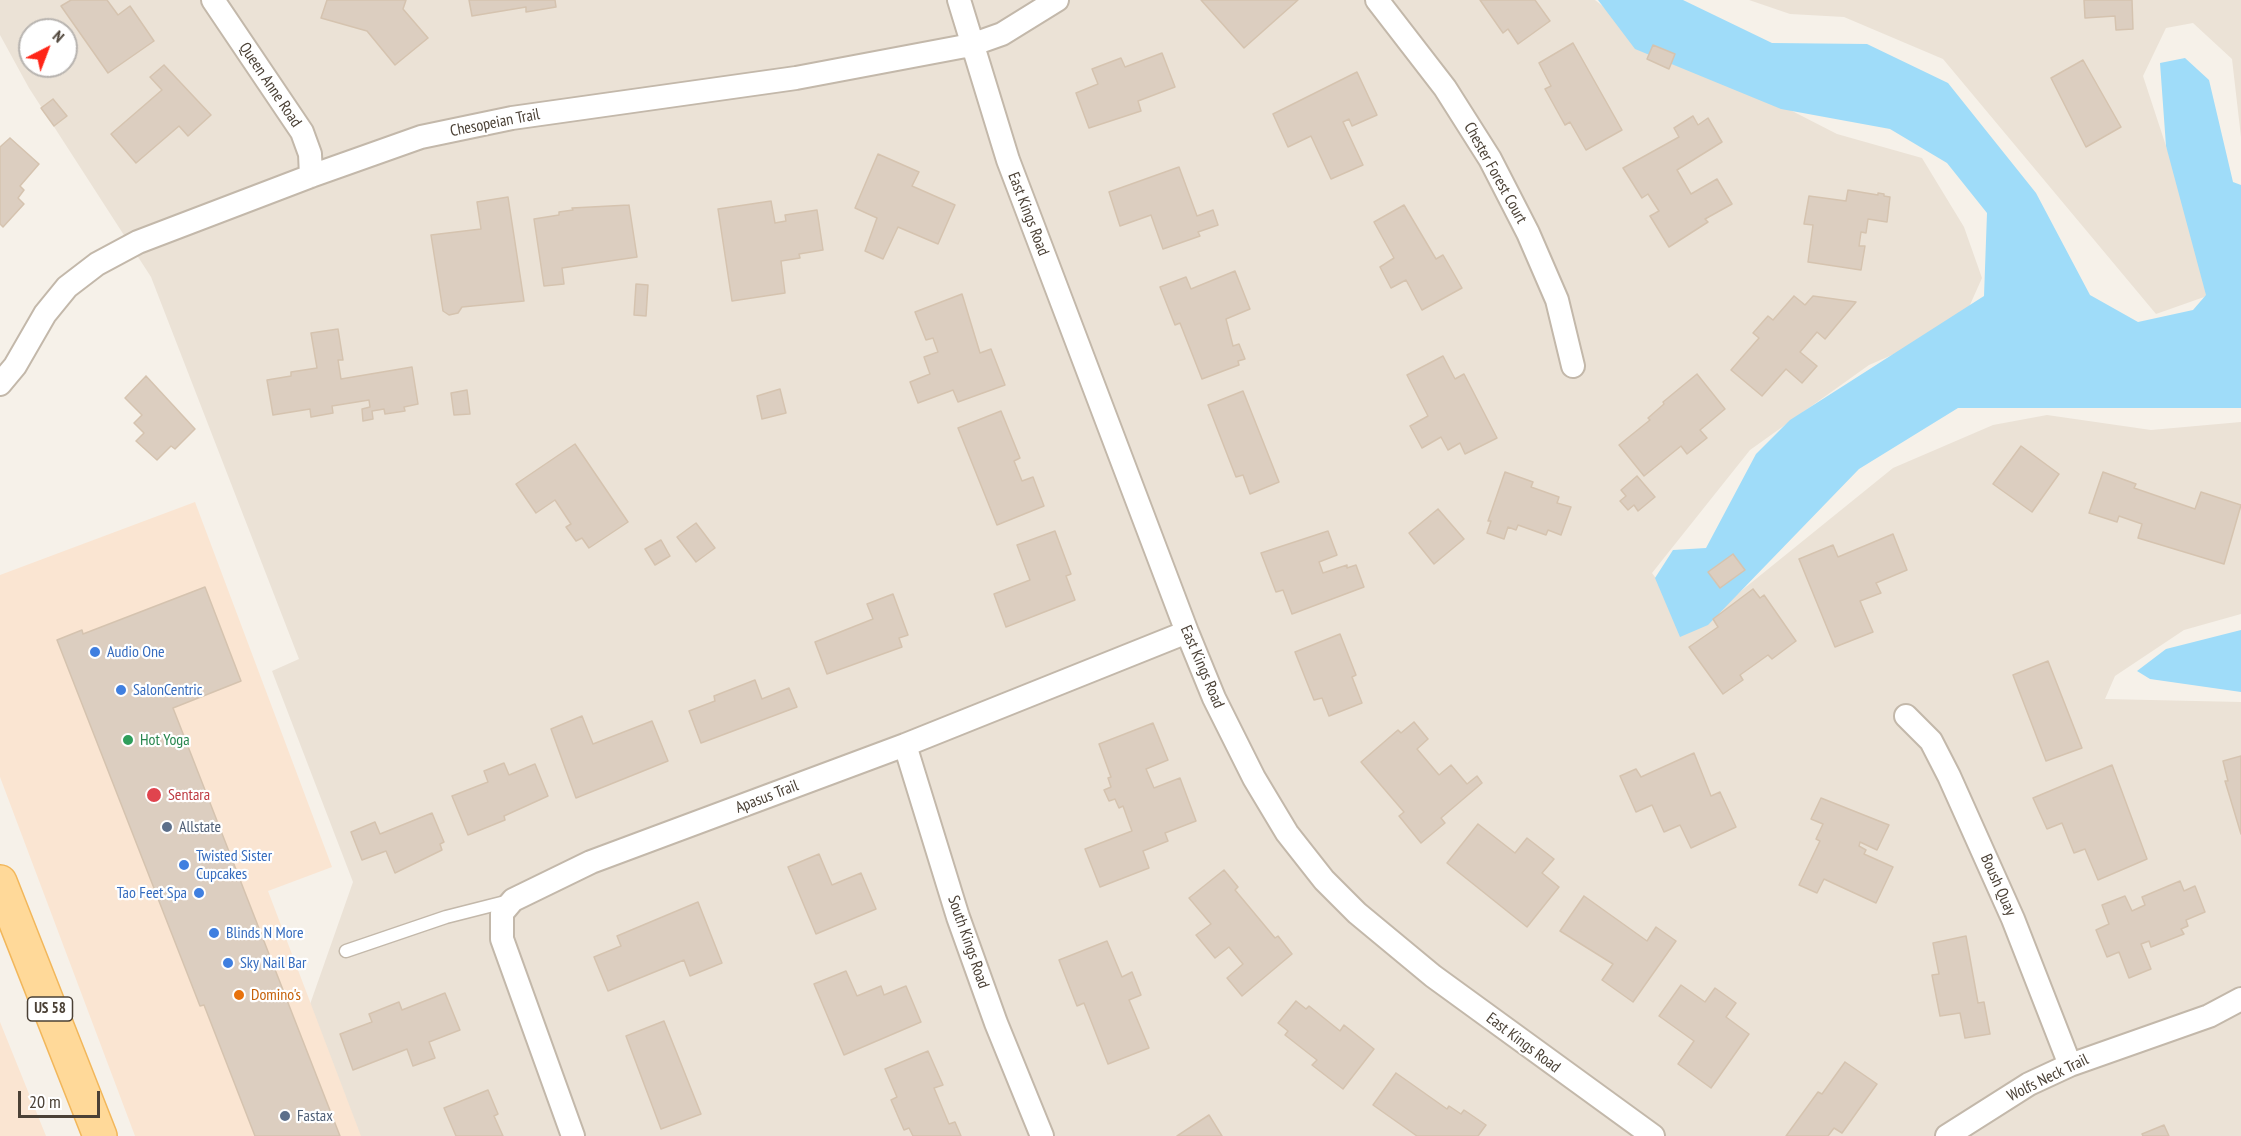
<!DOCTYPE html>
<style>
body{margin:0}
#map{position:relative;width:2241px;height:1136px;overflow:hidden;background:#f6f1e9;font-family:"PT Sans Narrow",sans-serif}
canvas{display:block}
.north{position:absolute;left:18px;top:18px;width:60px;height:60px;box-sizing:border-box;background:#fff;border:2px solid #b7b3af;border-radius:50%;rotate:42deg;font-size:16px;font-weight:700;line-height:24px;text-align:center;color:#4b4136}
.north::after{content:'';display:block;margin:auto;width:21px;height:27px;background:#ff2517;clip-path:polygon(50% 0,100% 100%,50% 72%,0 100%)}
.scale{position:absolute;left:18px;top:1091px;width:82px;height:27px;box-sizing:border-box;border:3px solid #4b4136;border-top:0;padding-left:8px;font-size:18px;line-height:21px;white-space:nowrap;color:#4b4136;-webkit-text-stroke:4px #fff;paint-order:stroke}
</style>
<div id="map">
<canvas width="2241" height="1136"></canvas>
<div class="north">N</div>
<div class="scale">20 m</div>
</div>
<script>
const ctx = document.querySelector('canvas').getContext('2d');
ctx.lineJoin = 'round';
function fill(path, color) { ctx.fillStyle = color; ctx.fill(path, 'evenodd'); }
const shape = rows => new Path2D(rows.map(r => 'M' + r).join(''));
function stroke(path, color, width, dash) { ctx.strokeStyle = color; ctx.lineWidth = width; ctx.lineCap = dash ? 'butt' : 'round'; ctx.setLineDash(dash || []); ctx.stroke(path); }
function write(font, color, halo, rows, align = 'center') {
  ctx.font = font + ' "PT Sans Narrow",sans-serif'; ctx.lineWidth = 4.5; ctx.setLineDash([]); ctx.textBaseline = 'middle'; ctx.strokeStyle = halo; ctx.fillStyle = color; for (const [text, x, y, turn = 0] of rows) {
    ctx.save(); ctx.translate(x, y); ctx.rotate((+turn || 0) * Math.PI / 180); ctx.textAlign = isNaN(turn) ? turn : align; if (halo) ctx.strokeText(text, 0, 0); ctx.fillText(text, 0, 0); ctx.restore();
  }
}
const residential = shape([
 [0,0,1595,0,1630,28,1837,134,1922,158,1964,227,1982,278,1961,325,1869,365,1750,450,1652,573,1694,629,1893,468,1993,425,2047,415,2151,430,2241,422,2241,614,2184,630,2115,676,2105,699,2241,702,2241,1136,357,1136,308,1010,353,882,272,671,299,659,151,277,29,88,0,35],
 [30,30,66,30,66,66,30,66],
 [1749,0,2241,0,2241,137,2232,59,2193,23,2166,28,2143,76,2166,146,2224,290,2156,314,1943,59,1844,17,1790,14]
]);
const commercial = shape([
 [195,502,332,867,268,891,361,1136,135,1136,0,777,0,575],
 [0,1022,46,1136,0,1136]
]);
const water = shape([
 [1598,0,1683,0,1772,43,1867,44,1948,83,2036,193,2090,295,2138,322,2193,310,2206,295,2166,146,2160,63,2185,58,2209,80,2233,182,2241,185,2241,408,1958,408,1859,469,1708,625,1680,637,1655,578,1673,550,1706,548,1756,454,1790,420,1984,296,1987,213,1947,163,1890,129,1781,109,1635,49],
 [2241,630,2241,692,2150,679,2137,671,2166,649]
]);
const building = shape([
 [71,0,107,0,118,15,130,6,154,41,108,73,61,6,71,0],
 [327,0,406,0,403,9,428,38,395,65,367,31,321,18,327,0],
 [469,0,555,0,556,7,526,12,526,7,472,16,469,0],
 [1201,0,1298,0,1244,48,1201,0],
 [1480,0,1535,0,1550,21,1518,44,1508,29,1503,33,1480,0],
 [2084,0,2132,0,2133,29,2116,30,2115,16,2085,18,2084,0],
 [1573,43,1622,130,1586,150,1570,122,1565,125,1545,89,1551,86,1539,63,1573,43],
 [1653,45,1675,54,1669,69,1647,59,1653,45],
 [1162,53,1175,87,1138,101,1141,111,1089,128,1076,93,1098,84,1092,69,1121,58,1125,67,1162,53],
 [2083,60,2121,127,2086,147,2051,78,2083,60],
 [164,65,211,115,188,136,179,126,136,163,111,134,162,90,150,77,164,65],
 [1357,72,1377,115,1352,126,1349,119,1343,122,1363,165,1331,179,1311,136,1288,147,1273,114,1357,72],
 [53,99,67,116,54,126,41,108,53,99],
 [1693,116,1698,125,1708,118,1722,142,1677,170,1691,194,1717,179,1732,204,1705,219,1708,222,1669,247,1650,216,1659,211,1648,194,1642,198,1623,168,1679,137,1674,128,1693,116],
 [10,138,39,164,20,186,24,190,18,198,24,204,3,227,0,224,0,147,10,138],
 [878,154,919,172,912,186,955,205,938,244,898,227,883,259,865,251,877,218,855,208,878,154],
 [1179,167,1197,216,1213,210,1218,225,1198,232,1200,236,1163,249,1151,215,1120,226,1109,192,1179,167],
 [1848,190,1878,195,1878,193,1884,194,1884,196,1890,197,1887,222,1868,219,1866,233,1861,232,1859,246,1865,246,1861,270,1808,262,1813,225,1804,224,1809,196,1846,201,1848,190],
 [508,197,524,301,462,307,458,313,449,315,443,311,431,235,481,229,477,202,508,197],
 [771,201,775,223,786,221,785,215,817,210,823,250,799,254,800,258,781,261,785,293,732,301,718,209,771,201],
 [629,205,637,257,562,268,564,284,544,286,534,219,559,215,559,212,573,210,572,208,629,205],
 [1404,205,1436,259,1443,255,1462,288,1422,310,1406,280,1391,288,1380,267,1394,258,1374,222,1404,205],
 [1235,271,1250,309,1226,319,1233,346,1239,344,1245,359,1238,361,1239,365,1202,379,1180,323,1175,325,1160,287,1186,277,1191,289,1235,271],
 [636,284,648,285,646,316,634,315,636,284],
 [962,294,980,353,991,349,1005,385,958,402,953,390,918,403,910,382,930,374,924,357,938,352,933,338,926,340,915,312,962,294],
 [1794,296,1805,305,1813,296,1856,302,1825,339,1817,332,1800,352,1817,366,1802,383,1786,369,1762,396,1731,370,1759,338,1753,333,1768,316,1773,320,1794,296],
 [338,329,343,360,338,360,341,379,412,367,418,404,404,407,405,411,385,414,384,409,372,411,373,419,363,421,362,409,370,407,369,400,332,406,333,413,311,417,310,409,273,415,267,380,291,376,291,372,317,368,311,333,338,329],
 [1443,356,1455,379,1464,374,1497,438,1465,454,1460,443,1448,450,1441,437,1422,448,1410,426,1428,416,1407,375,1443,356],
 [1697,374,1725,409,1700,430,1707,438,1687,454,1681,446,1644,476,1619,445,1650,420,1648,418,1664,404,1663,402,1697,374],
 [146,376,195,429,175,449,171,446,157,460,136,441,144,433,134,423,142,415,125,398,146,376],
 [780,389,786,413,762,419,757,396,780,389],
 [467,390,470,414,454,415,451,393,467,390],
 [1243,391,1279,482,1250,494,1243,475,1236,477,1208,405,1243,391],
 [1001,411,1020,458,1014,461,1022,481,1033,477,1044,506,997,525,958,428,1001,411],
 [575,444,628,522,589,548,582,538,576,541,566,527,571,524,555,500,536,513,516,484,575,444],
 [2021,446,2059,474,2032,512,1993,484,2021,446],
 [1505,472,1533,482,1531,487,1559,497,1557,503,1571,507,1561,535,1548,530,1546,535,1518,525,1516,530,1508,527,1504,539,1487,533,1491,521,1488,521,1505,472],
 [2103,472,2136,484,2134,488,2195,509,2201,492,2241,505,2224,564,2138,538,2142,524,2119,516,2117,522,2089,513,2103,472],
 [1637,476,1655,497,1638,511,1634,505,1628,510,1620,501,1626,496,1621,490,1637,476],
 [1438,509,1464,539,1434,564,1409,533,1438,509],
 [696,523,715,548,696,562,677,537,696,523],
 [1055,531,1071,574,1066,576,1075,600,1006,627,994,594,1030,580,1017,545,1055,531],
 [1328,531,1337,555,1319,562,1323,573,1347,565,1347,568,1356,565,1364,587,1292,614,1283,590,1276,592,1261,553,1328,531],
 [1893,534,1907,570,1876,583,1881,593,1860,601,1873,632,1835,647,1799,559,1833,545,1838,557,1893,534],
 [661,540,670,556,655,565,645,549,661,540],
 [1733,554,1745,570,1720,588,1708,572,1733,554],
 [205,587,241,681,173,708,340,1136,255,1136,204,1005,200,1006,57,640,82,630,83,634,205,587],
 [1753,589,1760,598,1764,595,1796,641,1772,659,1768,655,1740,675,1743,680,1723,694,1689,647,1718,627,1713,619,1753,589],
 [893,594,908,635,899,638,902,647,827,674,815,642,873,619,867,604,893,594],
 [1340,634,1356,675,1352,677,1362,703,1329,716,1322,698,1314,700,1295,652,1340,634],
 [2048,661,2082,748,2046,761,2013,675,2048,661],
 [755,680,762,699,789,688,797,707,701,743,689,711,715,701,714,696,755,680],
 [582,716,593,744,652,721,668,761,576,798,551,729,582,716],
 [1414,722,1428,739,1417,749,1439,775,1451,765,1467,784,1477,776,1482,783,1441,818,1445,823,1421,843,1399,816,1404,812,1361,762,1398,730,1401,733,1414,722],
 [1153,723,1168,760,1146,769,1154,788,1180,778,1196,821,1165,833,1168,841,1143,851,1149,868,1100,887,1085,849,1132,831,1123,806,1119,808,1115,799,1109,801,1104,790,1111,787,1108,778,1111,777,1099,744,1153,723],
 [1694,753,1711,796,1720,792,1736,827,1691,848,1680,825,1664,832,1652,805,1636,812,1620,776,1636,769,1641,777,1694,753],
 [2241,756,2241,834,2225,781,2228,781,2223,761,2241,756],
 [504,763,509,775,535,764,548,796,504,816,505,820,468,835,452,796,488,782,484,771,504,763],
 [2112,765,2147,859,2098,880,2085,849,2074,853,2062,823,2047,829,2033,798,2112,765],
 [1821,798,1889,825,1877,850,1860,842,1859,846,1866,850,1864,854,1893,867,1876,903,1824,879,1817,893,1799,885,1820,841,1816,839,1823,824,1811,819,1821,798],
 [432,813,444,842,440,844,442,850,395,873,386,851,362,860,351,832,375,822,380,834,432,813],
 [1478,824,1515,853,1527,838,1554,859,1542,873,1559,887,1527,927,1447,863,1478,824],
 [819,854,832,885,861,873,876,909,816,934,788,867,819,854],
 [1224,870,1238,887,1235,890,1275,938,1278,936,1292,954,1242,996,1227,978,1243,964,1229,947,1215,958,1196,935,1211,924,1189,898,1224,870],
 [2180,881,2184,891,2195,886,2205,912,2186,920,2188,926,2181,929,2184,934,2151,947,2149,941,2141,944,2151,969,2129,978,2119,952,2107,957,2096,930,2109,924,2102,905,2125,896,2132,911,2145,905,2142,897,2180,881],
 [1584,896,1647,941,1656,927,1676,941,1633,1002,1602,980,1613,964,1560,931,1584,896],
 [698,902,722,963,690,976,684,960,608,991,594,957,621,946,617,936,698,902],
 [1966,936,1978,1003,1984,1002,1990,1034,1965,1038,1960,1013,1940,1016,1932,975,1939,974,1933,943,1966,936],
 [1107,941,1122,977,1132,972,1141,995,1129,1000,1149,1048,1108,1064,1084,1003,1077,1006,1059,960,1107,941],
 [846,971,857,996,881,986,884,995,906,986,921,1022,844,1055,814,984,846,971],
 [1681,985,1705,1002,1715,988,1736,1003,1726,1017,1749,1034,1711,1088,1678,1064,1694,1041,1659,1016,1681,985],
 [445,993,460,1030,429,1042,435,1058,413,1066,407,1049,353,1070,340,1034,372,1022,369,1014,399,1002,402,1010,445,993],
 [1296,1001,1306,1009,1309,1006,1340,1031,1344,1025,1374,1049,1343,1089,1312,1065,1317,1060,1285,1035,1288,1031,1278,1023,1296,1001],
 [664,1021,701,1114,661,1129,626,1036,664,1021],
 [928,1051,943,1085,934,1088,949,1124,955,1122,961,1136,913,1136,909,1128,904,1130,891,1100,897,1097,885,1069,928,1051],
 [1845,1062,1877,1084,1842,1133,1834,1128,1828,1136,1786,1136,1818,1092,1822,1094,1845,1062],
 [1396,1073,1447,1109,1449,1106,1461,1114,1464,1110,1486,1125,1478,1136,1417,1136,1373,1105,1396,1073],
 [488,1090,498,1114,494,1116,503,1136,456,1136,444,1108,488,1090],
 [1209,1115,1222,1136,1177,1136,1209,1115],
 [2164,1125,2169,1136,2143,1136,2142,1134,2164,1125]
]);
const service = shape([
 [346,951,446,917,509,901]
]);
const minor = shape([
 [213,0,302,132,310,154,311,176],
 [959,0,1008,160,1187,632,1214,698,1254,778,1287,833,1324,880,1357,913,1433,976,1653,1136],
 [1377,0,1445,88,1490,159,1528,233,1557,300,1573,366],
 [0,384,15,366,45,314,67,287,97,264,138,242,311,176,421,137,512,118,796,78,971,45,1002,34,1057,0],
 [1906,716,1931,741,1949,776,2013,919,2070,1065],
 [905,745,958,917,996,1023,1042,1136],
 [573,1136,502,939,502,913,513,900,591,862,905,745,1187,632],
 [1947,1136,2029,1084,2070,1065,2209,1016,2241,999]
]);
const primary = shape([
 [0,882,100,1136]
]);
const markers = [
 [95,652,6,"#3f7fe0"],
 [121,690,6,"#3f7fe0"],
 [128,740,6,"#2e9e5b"],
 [154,795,8,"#e0444e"],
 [167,827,6,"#5c6f8a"],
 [184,865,6,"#3f7fe0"],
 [199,893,6,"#3f7fe0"],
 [214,933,6,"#3f7fe0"],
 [228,963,6,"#3f7fe0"],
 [239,995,6,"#e8710a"],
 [285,1116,6,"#5c6f8a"]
];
const shields = [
 [50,1009,45]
];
const shieldNames = [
 ["US 58",50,1009]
];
const streetNames = [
 ["Queen Anne Road",270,85,56],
 ["Chesopeian Trail",495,123,-11],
 ["Chester Forest Court",1495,173,61],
 ["East Kings Road",1028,214,69],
 ["East Kings Road",1202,667,67],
 ["Apasus Trail",767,797,-21],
 ["Boush Quay",1998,885,66],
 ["South Kings Road",968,942,71],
 ["East Kings Road",1523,1043,37],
 ["Wolfs Neck Trail",2048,1078,-26]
];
const shopNames = [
 ["Audio One",107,652],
 ["SalonCentric",133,690],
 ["Twisted Sister",196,856],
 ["Cupcakes",196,874],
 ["Tao Feet Spa",187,893,"right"],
 ["Blinds N More",226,933],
 ["Sky Nail Bar",240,963]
];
const leisureNames = [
 ["Hot Yoga",140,740]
];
const healthNames = [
 ["Sentara",168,795]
];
const serviceNames = [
 ["Allstate",179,827],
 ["Fastax",297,1116]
];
const foodNames = [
 ["Domino's",251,995]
];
fill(residential, '#ebe2d6');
fill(commercial, '#fae5d2');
fill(water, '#9fdcf9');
fill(building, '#dccec0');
stroke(building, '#d5c3af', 1.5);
stroke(service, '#c3b8aa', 15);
stroke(minor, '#c3b8aa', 26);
stroke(primary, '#f2b75b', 36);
stroke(service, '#fff', 12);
stroke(minor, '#fff', 22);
stroke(primary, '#ffd999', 33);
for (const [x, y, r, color] of markers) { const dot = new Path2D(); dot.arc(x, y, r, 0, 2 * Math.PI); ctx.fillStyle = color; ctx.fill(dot); stroke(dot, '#fff', 2); }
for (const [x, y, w] of shields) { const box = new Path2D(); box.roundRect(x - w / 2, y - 12, w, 24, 4.5); ctx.fillStyle = '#fff'; ctx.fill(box); stroke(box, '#4b4136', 1.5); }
write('bold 15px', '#4b4136', null, shieldNames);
write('16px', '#4b4136', '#fff', streetNames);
write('16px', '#366cbe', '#fff', shopNames, 'left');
write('16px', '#27864d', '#fff', leisureNames, 'left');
write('16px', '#be3a42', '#fff', healthNames, 'left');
write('16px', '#4e5e75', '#fff', serviceNames, 'left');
write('16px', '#c56008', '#fff', foodNames, 'left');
</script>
